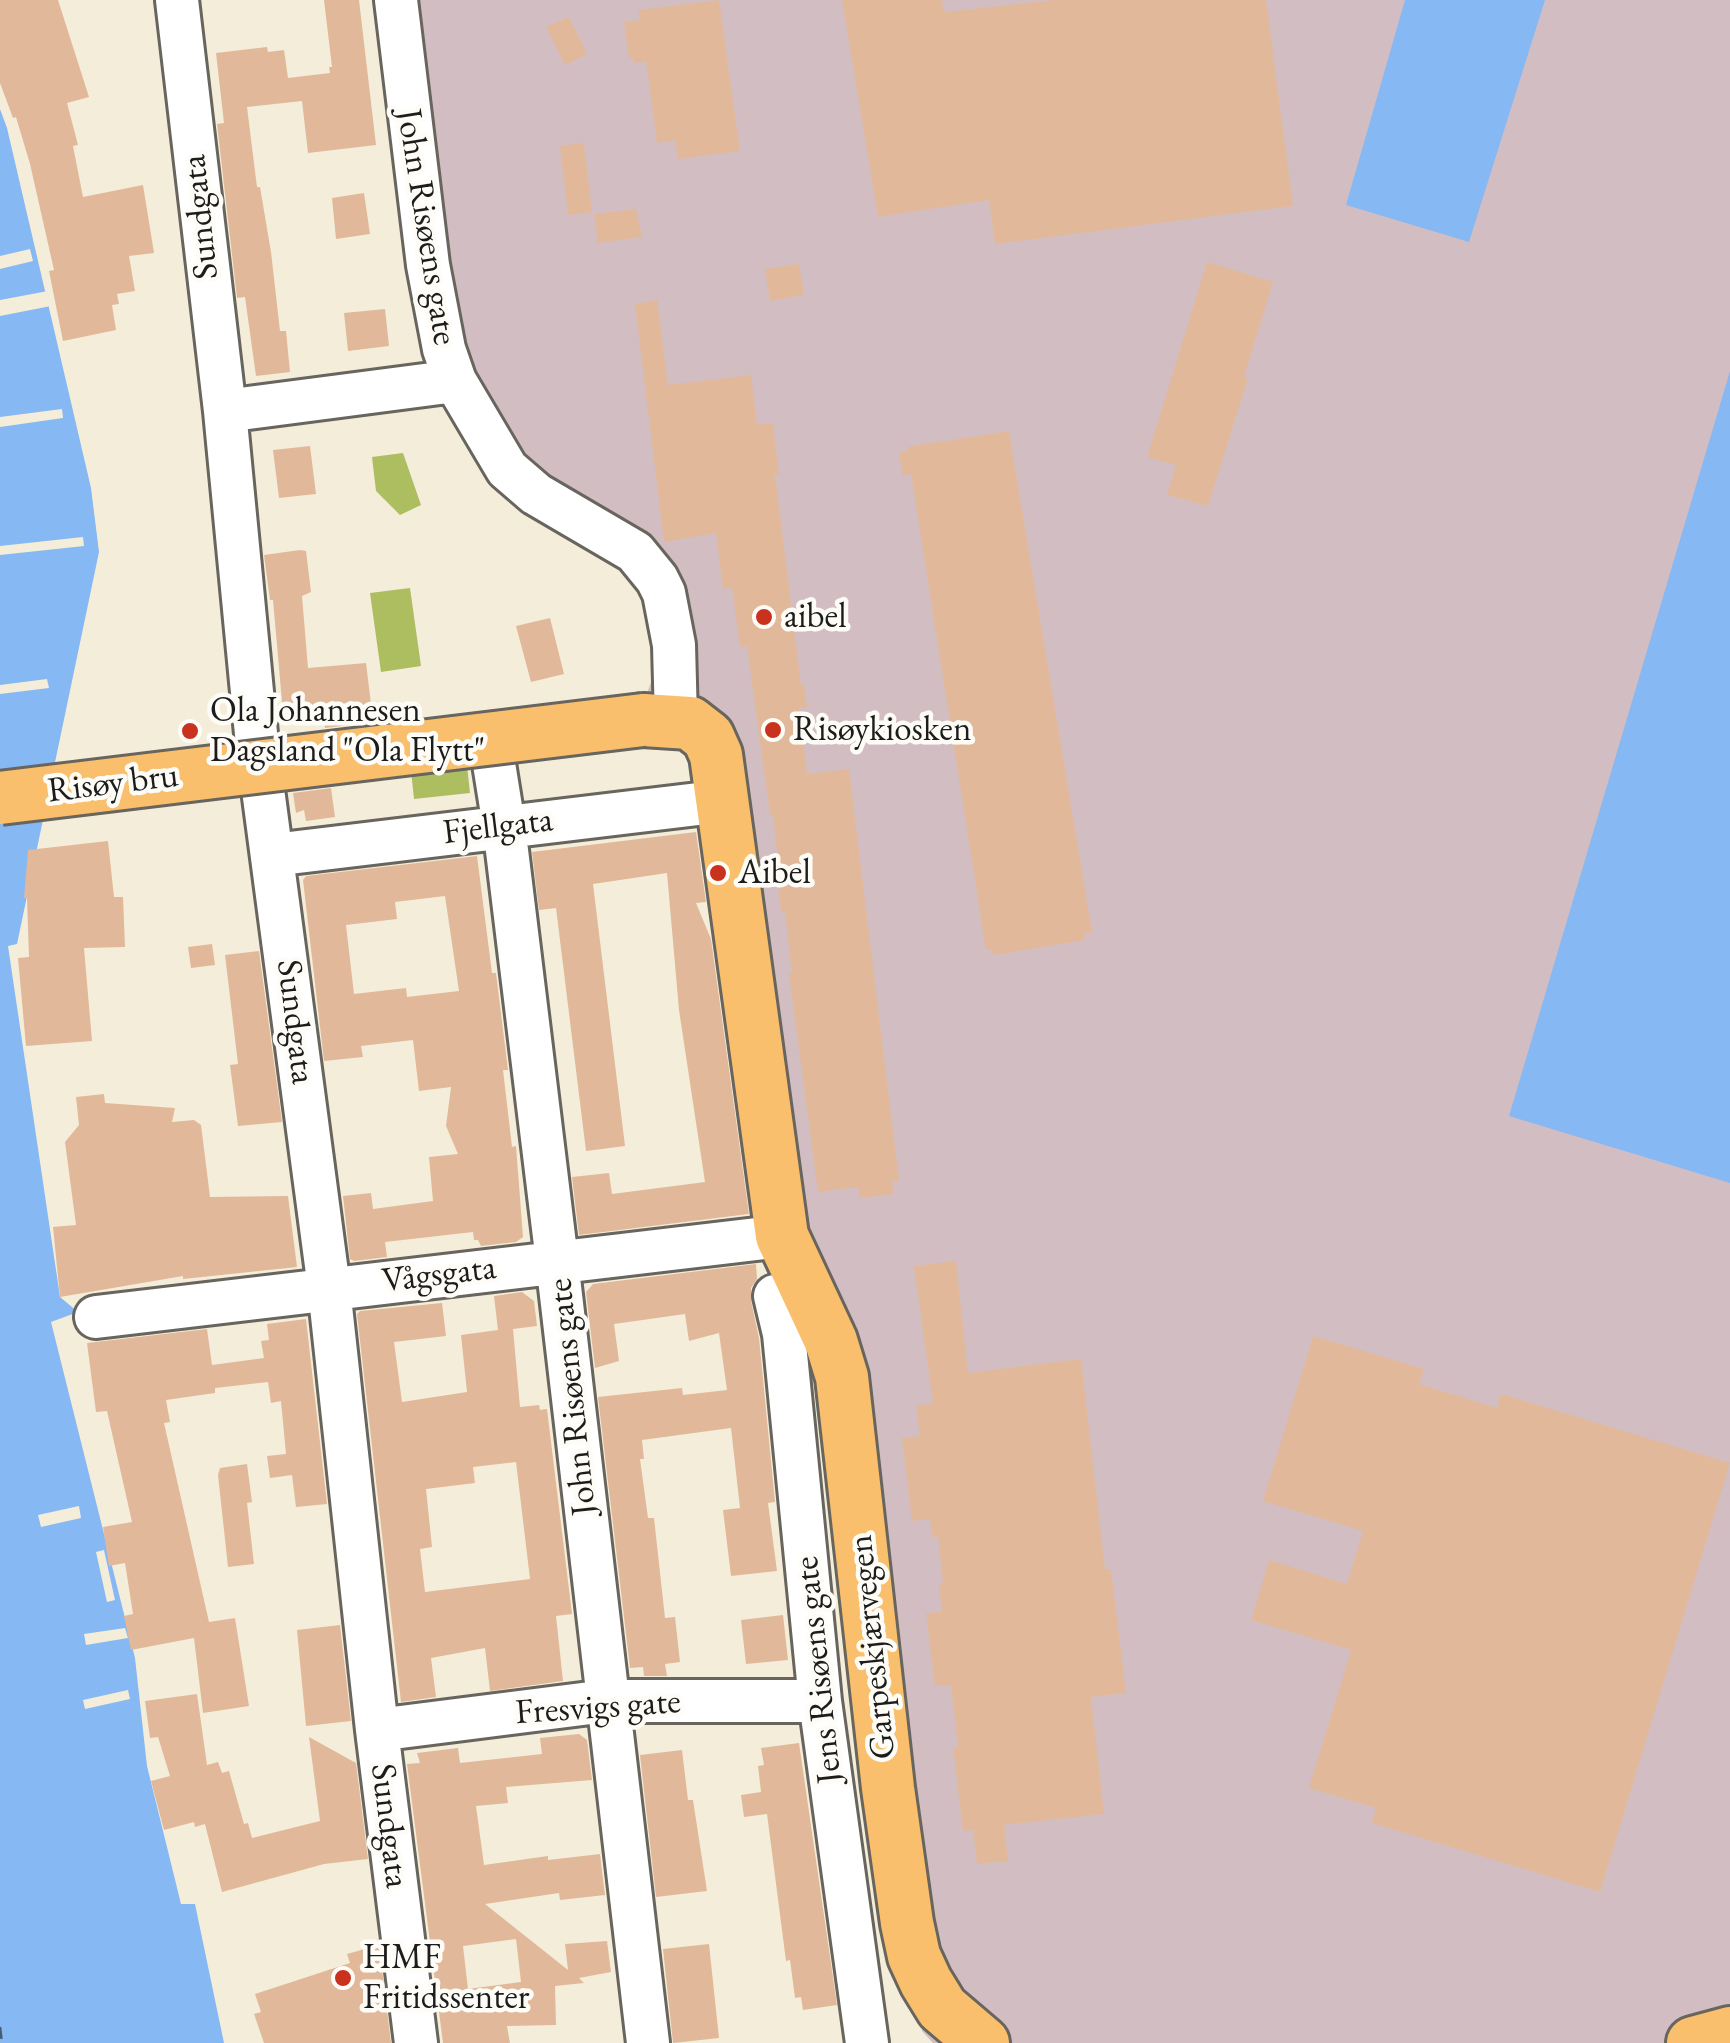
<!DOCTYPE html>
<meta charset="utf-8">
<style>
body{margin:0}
canvas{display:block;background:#f4edd9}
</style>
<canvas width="1730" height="2043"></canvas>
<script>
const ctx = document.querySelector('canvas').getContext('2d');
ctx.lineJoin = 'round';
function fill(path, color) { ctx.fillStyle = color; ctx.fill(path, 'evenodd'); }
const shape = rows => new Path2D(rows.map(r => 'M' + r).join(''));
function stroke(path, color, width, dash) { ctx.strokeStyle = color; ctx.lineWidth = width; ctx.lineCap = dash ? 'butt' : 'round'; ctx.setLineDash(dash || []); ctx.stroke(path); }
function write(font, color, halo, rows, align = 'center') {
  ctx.font = font + ' "EB Garamond",serif'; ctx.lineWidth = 9; ctx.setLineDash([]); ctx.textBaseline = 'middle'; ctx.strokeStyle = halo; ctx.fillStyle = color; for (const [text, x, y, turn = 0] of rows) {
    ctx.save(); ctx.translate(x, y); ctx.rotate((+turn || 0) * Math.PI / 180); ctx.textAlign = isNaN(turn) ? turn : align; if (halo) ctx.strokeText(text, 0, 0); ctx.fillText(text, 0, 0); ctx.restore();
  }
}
const industrial = shape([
 [389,0,1730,0,1730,2043,933,2043,922,2031,892,1835,876,1656,713,775,681,727,638,720,672,621,454,390]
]);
const green = shape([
 [403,453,421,505,400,515,376,491,372,457],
 [410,588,421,666,381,672,370,593],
 [465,747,470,793,414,799,409,752]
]);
const water = shape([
 [1405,0,1545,0,1469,242,1346,205],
 [0,109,7,128,91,488,99,552,17,944,8,946,60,1297,78,1312,51,1322,135,1658,147,1766,181,1904,195,1904,224,2043,0,2043],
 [1730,371,1730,1183,1509,1116]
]);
const pier = shape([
 [30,249,33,261,0,269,0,256],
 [48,291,51,306,0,316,0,300],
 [62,409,63,418,0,427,0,417],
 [83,537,84,546,0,555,0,546],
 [47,679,49,688,0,694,0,685],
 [79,1506,81,1518,41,1527,38,1515],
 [104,1550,115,1600,107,1602,96,1552],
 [125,1628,128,1638,86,1645,84,1634],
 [128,1690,130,1699,85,1709,83,1700]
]);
const ferry = shape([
 [0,2027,2,2043]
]);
const building = shape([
 [0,0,58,0,89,97,67,103,78,145,73,146,83,197,143,185,154,253,129,256,135,291,117,294,119,304,112,305,116,330,63,341,49,271,54,270,30,164,16,117,13,118,0,83],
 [324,0,359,0,376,145,308,153,302,101,247,107,257,187,260,187,271,252,280,331,286,331,290,372,256,376,245,297,237,298,217,124,224,123,216,53,267,47,268,52,284,50,288,78,330,73,329,67,332,67],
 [719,0,740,151,678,159,675,140,657,143,646,61,634,63,633,57,629,58,624,22,640,20,639,10],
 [842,0,942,0,944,12,1054,0,1266,0,1293,206,995,244,989,200,878,217],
 [569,17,587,54,565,65,546,27],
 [584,143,592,212,568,215,560,146],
 [364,193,370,234,336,239,332,198],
 [636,209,642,237,598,243,594,214],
 [1207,262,1273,282,1244,377,1248,378,1208,506,1167,495,1176,465,1147,457],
 [799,264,804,295,770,301,765,269],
 [657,300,668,385,751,375,757,425,773,423,779,474,775,474,801,686,804,685,807,707,799,708,807,774,849,769,899,1181,892,1182,894,1194,860,1198,858,1187,818,1192,789,974,792,973,785,912,781,912,777,876,780,876,773,815,770,815,747,646,740,647,732,587,723,589,716,533,664,542,635,304],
 [385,309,389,346,348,351,344,313],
 [1009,431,1092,933,1084,934,1085,940,993,955,992,949,986,950,911,474,903,476,899,452,907,451,907,447],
 [310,446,316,494,279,498,273,450],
 [300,550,306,551,311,592,302,596,308,668,366,663,371,704,364,705,367,723,325,728,322,710,283,713,273,600,270,600,264,555],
 [550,618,564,674,531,682,516,626],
 [331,788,335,817,306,821,304,810,296,813,293,793],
 [696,832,706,902,696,903,711,939,749,1214,579,1235,572,1177,609,1173,612,1194,705,1182,679,1010,667,873,593,884,625,1146,586,1151,556,908,539,910,532,852],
 [108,841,114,897,123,897,125,947,84,948,92,1041,26,1046,18,958,29,957,27,898,24,898,28,850],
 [477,856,492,973,496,973,508,1070,503,1070,512,1147,516,1146,523,1237,516,1242,481,1246,478,1240,474,1240,473,1232,385,1242,387,1257,354,1261,350,1259,343,1196,371,1193,373,1209,433,1201,429,1157,458,1154,446,1126,451,1087,419,1091,413,1040,361,1046,363,1057,324,1061,303,880,306,876],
 [445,896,459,991,407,997,406,988,354,994,346,925,397,919,395,902],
 [212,944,215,965,191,968,188,947],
 [259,951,282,1122,238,1126,230,1065,238,1064,225,955],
 [104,1094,105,1103,175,1108,172,1122,194,1120,201,1125,210,1197,288,1196,297,1267,183,1279,183,1276,60,1297,53,1227,76,1225,65,1142,79,1125,76,1097],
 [956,1261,968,1373,1081,1359,1105,1569,1111,1569,1126,1693,1091,1697,1104,1814,1004,1825,1008,1861,977,1864,973,1830,963,1831,953,1748,958,1747,951,1685,935,1686,926,1613,942,1612,939,1584,943,1584,938,1536,932,1537,930,1519,912,1521,902,1438,920,1436,916,1405,933,1404,914,1266],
 [756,1264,757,1279,751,1288,751,1301,759,1338,775,1502,768,1503,777,1571,731,1576,723,1510,740,1508,731,1428,642,1440,644,1459,640,1459,648,1518,654,1518,665,1618,675,1617,680,1662,665,1664,667,1676,644,1676,643,1667,630,1668,598,1397,682,1388,683,1395,727,1390,719,1333,689,1341,685,1314,614,1324,619,1361,595,1368,586,1292,593,1284],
 [522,1292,534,1301,537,1326,513,1329,520,1407,539,1405,540,1410,547,1409,572,1614,556,1616,563,1681,490,1691,485,1648,431,1658,436,1697,401,1702,357,1314,360,1311,442,1303,446,1336,394,1342,402,1402,467,1392,461,1335,498,1330,494,1296],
 [516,1462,530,1579,425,1592,420,1549,432,1547,426,1489,475,1483,473,1467],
 [306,1319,327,1504,296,1507,292,1475,270,1478,267,1456,286,1454,281,1401,271,1403,268,1382,215,1388,215,1393,166,1400,170,1422,164,1423,209,1622,235,1618,249,1706,203,1713,194,1638,131,1650,124,1616,133,1614,125,1563,109,1566,103,1527,132,1522,107,1411,96,1412,87,1343,207,1329,212,1365,264,1358,261,1341,269,1340,267,1324],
 [1313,1336,1424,1369,1419,1384,1497,1408,1501,1394,1730,1463,1600,1892,1372,1823,1376,1808,1309,1788,1351,1650,1251,1620,1269,1560,1347,1584,1363,1531,1263,1501],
 [247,1464,252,1502,247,1503,254,1564,228,1567,218,1475,220,1468],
 [783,1615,788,1660,746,1664,741,1620],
 [340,1625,351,1721,306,1726,297,1630],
 [197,1694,207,1765,218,1762,222,1773,229,1771,244,1824,248,1823,252,1838,320,1821,309,1737,356,1763,368,1859,324,1864,222,1892,205,1824,195,1827,194,1822,164,1830,151,1781,170,1776,158,1737,150,1738,145,1701],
 [579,1734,587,1740,592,1780,506,1787,508,1803,476,1806,484,1865,548,1856,548,1860,600,1854,605,1895,560,1900,559,1893,485,1904,568,1970,565,1944,607,1941,611,1972,579,1978,584,1983,555,1986,556,2025,507,2026,510,2043,443,2043,407,1764,420,1763,417,1753,458,1748,460,1763,542,1754,540,1738],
 [516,1939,521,1982,468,1989,463,1946],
 [799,1743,837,2005,803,2010,801,1997,795,1998,790,1960,786,1961,767,1814,744,1817,741,1795,761,1792,758,1766,764,1765,761,1748],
 [682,1750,688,1800,693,1800,707,1891,656,1897,640,1755],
 [709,1944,719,2038,673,2043,663,1949],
 [379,1945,391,2043,264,2043,254,2014,261,2012,255,1994,350,1963,347,1954]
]);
const minor = shape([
 [177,0,225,411,257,744,329,1288,377,1730,416,2043],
 [396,0,428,265,444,349,455,381,507,469,536,494,635,552,657,579,664,593,674,645,676,720],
 [225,411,455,381],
 [492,751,504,826,557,1261,648,2043],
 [273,855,723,801],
 [775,1296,784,1334,820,1701,867,2043],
 [96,1317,782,1236],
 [377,1730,606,1701,820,1701]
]);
const major = shape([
 [643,720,690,723,708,737,716,755,782,1236,831,1341,842,1377,888,1788,907,1923,914,1956,926,1982,942,2008,983,2043],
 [1693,2043,1730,2033]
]);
const majorBridge = shape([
 [0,798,643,720]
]);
const markers = [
 [764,617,10,"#c8321e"],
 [773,730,10,"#c8321e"],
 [190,731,10,"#c8321e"],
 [718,873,10,"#c8321e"],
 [343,1978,10,"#c8321e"]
];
const streetNames = [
 ["Sundgata",201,217,-96],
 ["John Risøens gate",426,227,81],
 ["Risøy bru",113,784,-7],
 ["Fjellgata",498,827,-7],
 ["Sundgata",295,1022,83],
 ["Vågsgata",439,1275,-7],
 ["John Risøens gate",573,1397,-96],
 ["Garpeskjærvegen",873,1647,-96],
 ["Jens Risøens gate",819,1670,-96],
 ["Fresvigs gate",598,1708,-4],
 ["Sundgata",389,1826,83]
];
const poiNames = [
 ["aibel",784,617],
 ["Ola Johannesen",210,711],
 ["Dagsland \"Ola Flytt\"",210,751],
 ["Risøykiosken",793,730],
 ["Aibel",738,873],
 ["HMF",363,1958],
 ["Fritidssenter",363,1998]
];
fill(industrial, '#d2bec2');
fill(green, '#adbe61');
fill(water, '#86b8f3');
fill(pier, '#f4edd9');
stroke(ferry, '#465a72', 2.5, [12, 10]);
fill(building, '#e1b99a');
stroke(minor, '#68655e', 48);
stroke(major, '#68655e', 58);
stroke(minor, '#fff', 42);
stroke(major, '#f9bf6d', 52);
stroke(majorBridge, '#68655e', 58, []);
stroke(majorBridge, '#f9bf6d', 52);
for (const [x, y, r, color] of markers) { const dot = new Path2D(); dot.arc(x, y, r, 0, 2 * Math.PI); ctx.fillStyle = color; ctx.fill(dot); stroke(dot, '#fdfcf7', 4); }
write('35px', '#1c1c1c', '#fdfcf7', streetNames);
write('35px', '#1c1c1c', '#fdfcf7', poiNames, 'left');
</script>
